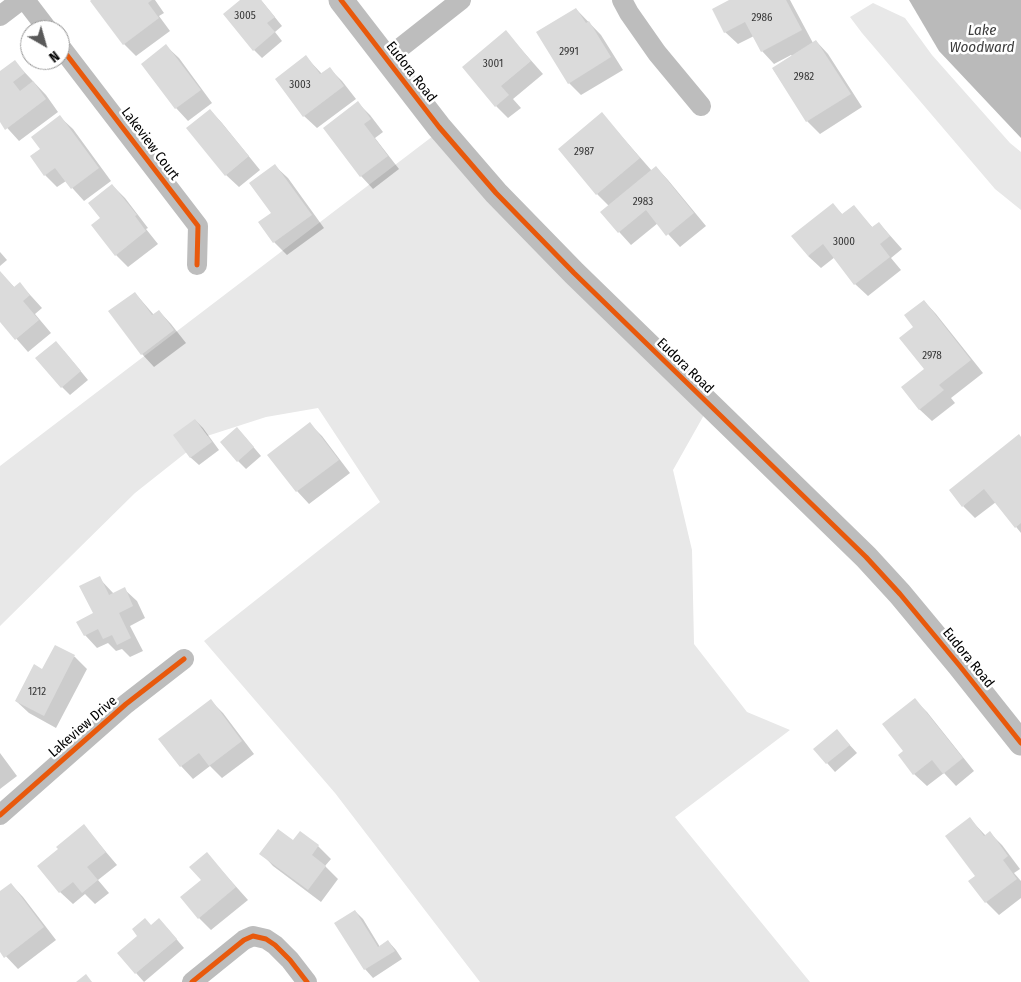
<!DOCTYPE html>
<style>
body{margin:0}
#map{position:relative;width:1021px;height:982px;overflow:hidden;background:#fff;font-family:"Fira Sans Condensed",sans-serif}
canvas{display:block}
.north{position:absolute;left:20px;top:20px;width:50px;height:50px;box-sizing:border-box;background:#fff;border:1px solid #999;border-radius:50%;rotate:142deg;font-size:14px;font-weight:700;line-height:20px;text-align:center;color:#000}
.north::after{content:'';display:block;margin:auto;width:18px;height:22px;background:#595959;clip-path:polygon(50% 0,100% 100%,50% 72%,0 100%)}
</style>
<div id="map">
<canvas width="1021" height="982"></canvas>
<div class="north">N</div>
</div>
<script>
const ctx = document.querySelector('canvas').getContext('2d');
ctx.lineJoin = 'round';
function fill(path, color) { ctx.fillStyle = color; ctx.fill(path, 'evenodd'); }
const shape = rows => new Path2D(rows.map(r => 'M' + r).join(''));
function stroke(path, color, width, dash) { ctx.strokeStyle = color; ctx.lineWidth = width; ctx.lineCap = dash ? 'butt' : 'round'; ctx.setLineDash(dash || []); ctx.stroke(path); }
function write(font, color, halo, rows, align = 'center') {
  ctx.font = font + ' "Fira Sans Condensed",sans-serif'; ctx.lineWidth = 5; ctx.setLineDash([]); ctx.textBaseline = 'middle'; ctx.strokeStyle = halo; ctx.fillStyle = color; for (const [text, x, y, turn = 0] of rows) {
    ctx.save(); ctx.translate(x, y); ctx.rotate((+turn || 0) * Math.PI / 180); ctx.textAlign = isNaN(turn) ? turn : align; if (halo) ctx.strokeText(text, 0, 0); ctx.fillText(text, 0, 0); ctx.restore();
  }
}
const green = shape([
 [873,3,905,18,932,55,1010,143,1021,152,1021,210,995,189,862,33,850,17],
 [433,136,704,415,673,470,692,550,694,644,747,712,790,730,675,817,810,982,480,982,335,793,204,641,380,502,318,408,266,417,207,436,135,493,0,626,0,466]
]);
const water = shape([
 [909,0,1021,0,1021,138,939,51]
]);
const shadow = shape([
 [94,0,155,0,164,13,159,16,170,31,136,56,124,44],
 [242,0,261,0,282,26,275,32,282,41,262,58,254,50],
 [731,0,790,0,813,43,816,41,828,54,862,107,820,134,807,121,773,69,792,56,791,55,774,64,762,51,754,36,738,44,725,32],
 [576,9,601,35,623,70,581,95,569,83],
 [506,32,543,74,513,99,521,108,508,118,496,106],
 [166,46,179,58,212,103,188,121,176,108],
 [306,57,322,74,330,69,342,81,356,99,317,128,304,116],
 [15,62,46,95,58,112,19,141,0,120,0,73],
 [358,103,370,115,383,132,375,138,399,169,373,189,361,176],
 [210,110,222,123,260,170,239,187,226,175],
 [602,114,652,171,656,167,668,180,706,226,680,247,658,223,631,245,601,212,609,206,597,194],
 [60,117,73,129,111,181,84,201,66,181,57,187,45,175,42,149],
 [275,166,288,178,324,228,287,255,274,242,260,222,272,213],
 [112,185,125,198,148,228,146,229,158,244,128,267,116,255,102,218],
 [833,205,843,215,853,206,873,228,879,223,902,249,891,258,901,270,868,296,855,284,835,257,821,268,808,256],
 [0,252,7,260,0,266],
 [0,272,15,288,20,284,32,297,42,308,35,314,51,333,28,352,0,320],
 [135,293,154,315,159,311,171,324,186,343,154,367,142,354],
 [924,301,936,314,983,373,951,398,955,403,932,421,919,409,925,370,915,327],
 [64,351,88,380,70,395,62,387],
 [195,420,203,428,219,450,199,465,190,457],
 [310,424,322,436,350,473,309,504,297,491,269,455],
 [245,437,261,456,246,469,238,461],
 [1021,438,1021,533,996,502,975,518,963,506],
 [99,578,114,594,124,589,137,601,145,618,130,626,143,651,130,657,122,649,116,651,108,643,97,648,85,635,94,614],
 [56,647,75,657,87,669,56,728,29,713,16,701,43,671],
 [915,700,927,712,974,771,956,786,944,773,927,786,914,774,905,751],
 [211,701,223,713,254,754,222,778,210,766,193,779,181,766],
 [837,731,857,753,835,772,827,763],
 [0,753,17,776,0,789],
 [970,819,986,836,990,833,1002,845,1020,869,1014,873,1021,881,1021,898,999,915,986,902,970,881,977,876],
 [84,826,117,865,98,880,109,893,95,904,85,894,73,904,60,892,59,849],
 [300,833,318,846,331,859,325,866,338,879,321,902,273,866,261,853,293,842],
 [207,854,248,900,211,930,199,918],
 [11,884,23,897,56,940,18,969,0,950,0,892],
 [355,911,363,919,380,947,388,941,396,950,402,959,373,978,365,969],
 [152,926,167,928,184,948,144,982,136,973]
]);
const building = shape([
 [91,0,152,0,148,3,159,18,123,45,90,1],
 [240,0,261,0,275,17,267,23,275,32,253,51,223,14],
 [729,0,786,0,802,30,761,52,745,22,724,33,712,9],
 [576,8,586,23,589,21,611,57,568,84,536,32],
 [506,30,531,61,501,86,509,95,495,107,462,67],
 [816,40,851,94,806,122,772,68],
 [166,44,201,90,175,109,141,64],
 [306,55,320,74,330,67,344,86,303,117,275,79],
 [15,60,25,73,13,82,20,91,33,81,46,99,5,130,0,122,0,71],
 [358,101,371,119,364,124,388,156,360,177,323,128],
 [210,109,249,156,225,176,186,128],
 [602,112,640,158,596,195,558,149],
 [60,115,99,168,71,189,55,168,44,176,30,156,40,149,31,137],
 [275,164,312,215,273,243,258,222,271,213,249,183],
 [656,166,694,213,666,236,646,210,618,233,600,212],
 [112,184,137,215,135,216,146,231,115,256,91,225,100,218,88,203],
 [833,203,842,214,854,205,872,227,879,222,890,236,880,244,890,257,854,285,823,244,808,256,791,236],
 [0,271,14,287,20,282,30,295,23,301,39,320,15,340,0,322],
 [135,292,152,315,159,310,174,330,141,355,108,311],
 [924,300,971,360,939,385,944,390,919,410,901,387,924,369,899,338,913,327,904,315],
 [56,341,81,371,61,388,35,358],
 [195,419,212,442,190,458,173,435],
 [310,422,339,460,296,492,267,455],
 [237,427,254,447,237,462,220,442],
 [1019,434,1021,437,1021,523,1015,528,984,489,962,507,949,490],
 [100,576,109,595,125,587,133,606,119,613,131,638,117,645,112,635,103,639,98,629,84,636,76,622,93,613,79,586],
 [55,645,75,655,44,716,15,701,34,664,42,669],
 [915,698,963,758,943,774,932,760,913,775,898,755,903,751,882,724],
 [211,699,242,741,209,766,199,753,180,767,158,739],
 [837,729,850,745,826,764,813,749],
 [970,817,984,836,990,831,1008,856,1003,860,1017,879,985,903,968,881,975,876,945,836],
 [84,824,106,852,87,867,98,880,82,893,73,882,59,893,37,866,58,849,56,847],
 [278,829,293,840,300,831,319,845,312,855,326,866,308,890,259,854],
 [207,852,236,887,198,919,180,897,201,880,189,867],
 [11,883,44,927,4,958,0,952,0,891],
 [355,910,378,947,388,940,395,951,364,970,334,923],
 [145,918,151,925,159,918,177,939,135,974,117,953,137,936,132,929],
 [86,974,92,982,76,982]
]);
const minor = shape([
 [25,0,48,30],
 [622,0,629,13,657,53,701,106],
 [0,16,21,0],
 [60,46,198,226,197,265],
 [386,59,461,0],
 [0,815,126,704,184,659],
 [192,982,244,940,253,936,266,939,275,945,290,960,307,982]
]);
const tertiary = shape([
 [341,0,439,127,496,193,574,273,866,557,900,594,959,665,1021,743]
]);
const cycleway = shape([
 [341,0,439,127,496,193,574,273,866,557,900,594,959,665,1021,743],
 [60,46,198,226,197,265],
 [0,815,126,704,184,659],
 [192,982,244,940,253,936,266,939,275,945,290,960,307,982]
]);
const numberNames = [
 ["3005",245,16],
 ["2986",762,18],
 ["2991",569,52],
 ["3001",493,64],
 ["2982",804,77],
 ["3003",300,85],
 ["2987",584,152],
 ["2983",643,202],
 ["3000",844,242],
 ["2978",932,356],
 ["1212",37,692]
];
const streetNames = [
 ["Eudora Road",411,72,52],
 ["Lakeview Court",150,144,53],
 ["Eudora Road",685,366,44],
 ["Eudora Road",968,658,51],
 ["Lakeview Drive",83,727,-41]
];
const waterNames = [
 ["Lake",982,31],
 ["Woodward",982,48]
];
fill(green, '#e8e8e8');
fill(water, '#bababa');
fill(shadow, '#0003');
fill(building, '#dbdbdb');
stroke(minor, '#bdbdbd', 20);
stroke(tertiary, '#bdbdbd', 25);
stroke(cycleway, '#e8590c', 5);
write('11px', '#373737', null, numberNames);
write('14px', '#000', '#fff', streetNames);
write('italic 15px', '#3d3d3d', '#fff', waterNames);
</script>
